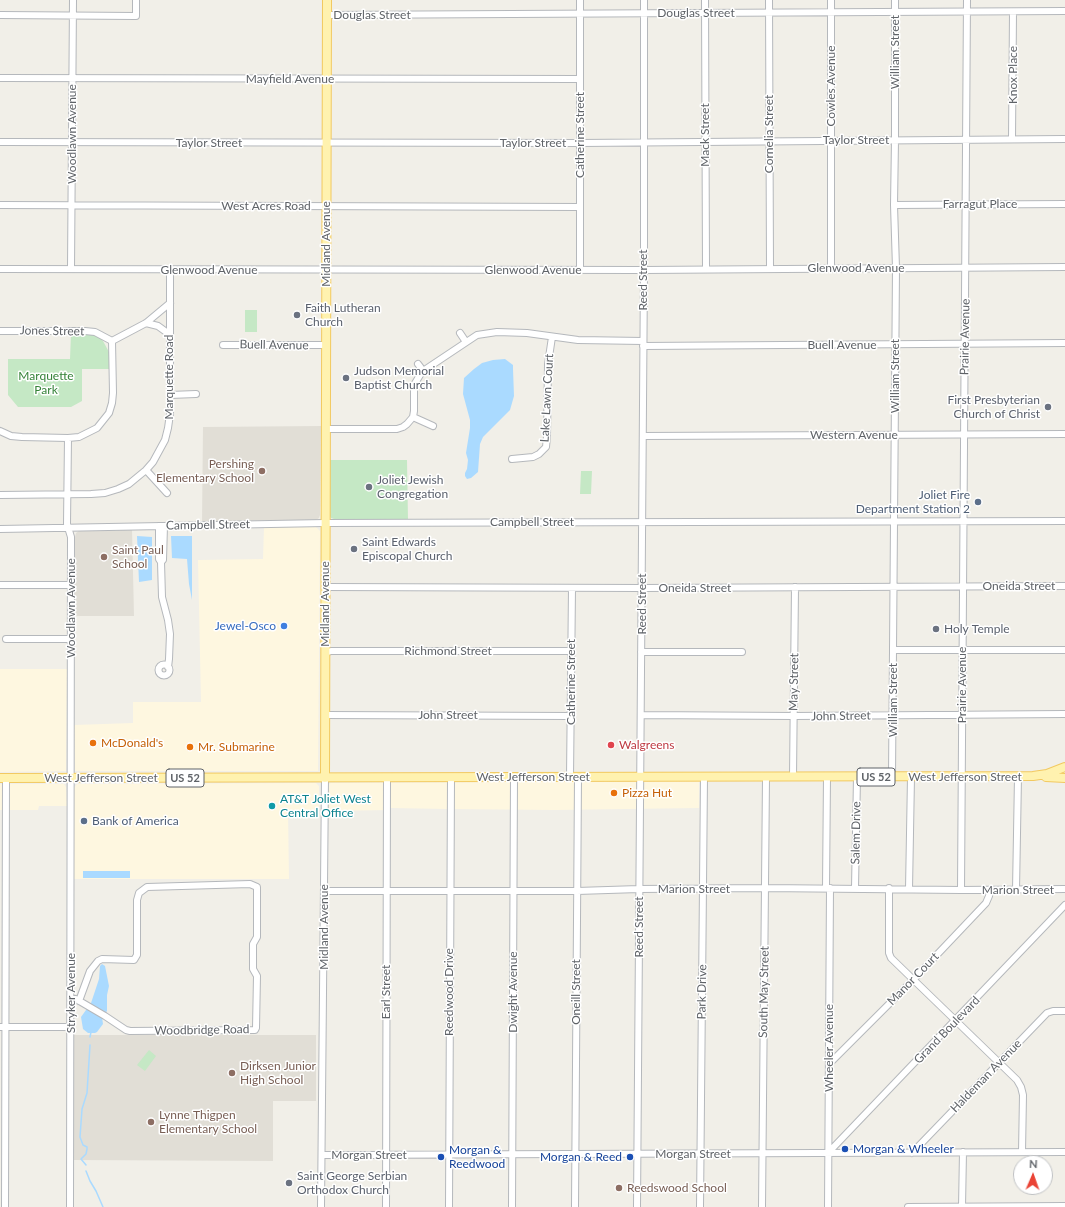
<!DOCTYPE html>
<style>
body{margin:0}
#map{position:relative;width:1065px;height:1207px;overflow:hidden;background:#f1efe8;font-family:Lato,sans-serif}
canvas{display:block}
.north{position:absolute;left:1013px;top:1155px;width:40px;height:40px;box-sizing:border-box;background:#fff;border:1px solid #bfc1c3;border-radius:50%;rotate:2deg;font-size:11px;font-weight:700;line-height:16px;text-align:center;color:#5f6368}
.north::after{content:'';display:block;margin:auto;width:14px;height:18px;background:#ea4335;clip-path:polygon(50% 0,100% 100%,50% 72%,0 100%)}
</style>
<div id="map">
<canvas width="1065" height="1207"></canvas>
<div class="north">N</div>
</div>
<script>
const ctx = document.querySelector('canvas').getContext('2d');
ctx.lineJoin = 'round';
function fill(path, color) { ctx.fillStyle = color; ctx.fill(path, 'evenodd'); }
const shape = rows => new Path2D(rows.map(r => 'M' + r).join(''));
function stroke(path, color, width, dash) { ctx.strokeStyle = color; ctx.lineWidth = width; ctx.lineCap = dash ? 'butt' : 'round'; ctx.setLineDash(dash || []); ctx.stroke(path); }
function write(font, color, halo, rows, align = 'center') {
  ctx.font = font + ' Lato,sans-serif'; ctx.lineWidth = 3; ctx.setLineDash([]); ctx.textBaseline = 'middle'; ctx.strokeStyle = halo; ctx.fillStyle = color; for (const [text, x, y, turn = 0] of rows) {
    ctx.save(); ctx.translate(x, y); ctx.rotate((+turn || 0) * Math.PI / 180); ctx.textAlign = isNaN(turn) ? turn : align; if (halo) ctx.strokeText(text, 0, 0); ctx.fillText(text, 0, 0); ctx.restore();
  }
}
const commercial = shape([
 [264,527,316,527,320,531,318,771,75,771,74,725,133,723,133,702,201,702,198,560,263,559],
 [0,669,67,669,66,771,0,772],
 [699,781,699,808,555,810,447,809,390,808,390,810,328,811,327,785,331,783],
 [316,783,319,786,319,811,288,811,289,879,74,879,74,788,77,784],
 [0,784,64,784,66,787,67,806,39,806,38,810,0,810]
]);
const education = shape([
 [321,426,320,515,319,518,316,520,233,521,202,523,203,427],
 [132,529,134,616,75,616,75,537,76,533,79,531,113,531],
 [74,1035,316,1035,316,1101,273,1101,273,1161,73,1160]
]);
const green = shape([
 [245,310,257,310,257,332,245,332],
 [71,333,94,334,99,337,103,341,109,352,109,369,82,369,82,401,71,407,18,407,8,395,8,359,70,359],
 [329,460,407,460,408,520,334,519,331,518,329,515],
 [581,471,592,471,591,494,580,494],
 [149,1050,156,1056,145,1071,137,1065]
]);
const water = shape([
 [505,359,513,365,513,369,514,396,510,410,483,437,480,444,478,472,471,478,467,479,465,476,465,473,467,469,468,460,466,453,470,428,470,420,463,394,464,378,474,369,482,363,493,360],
 [137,536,152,537,152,580,139,582],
 [171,536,192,536,192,600,189,584,187,559,172,558],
 [83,871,130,871,130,878,83,878],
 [102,964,105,966,109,986,107,995,107,1011,102,1017,103,1024,97,1032,95,1033,88,1033,83,1029,81,1017,91,1003,99,979,100,966]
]);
const stream = shape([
 [90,1037,91,1032],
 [86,1165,81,1159,86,1154,87,1149,87,1147,83,1145,80,1137,82,1109,87,1093,90,1045],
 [86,1171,90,1181,96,1191,103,1207]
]);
const minor = shape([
 [705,0,706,269],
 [769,0,770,269],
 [831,0,831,268],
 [0,15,136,16,136,0],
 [327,15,1065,11],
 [0,78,580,79],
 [1012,139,1013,12],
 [0,142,580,143,1065,139],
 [0,205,580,207],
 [894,205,1065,204],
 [0,269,644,270,1065,267],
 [71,269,73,0],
 [580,270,580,0],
 [146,323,158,326,169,334],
 [0,331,85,331,95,332,112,341],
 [460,333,466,342],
 [112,341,146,323,170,303],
 [223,345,325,345],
 [643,346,1065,343],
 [418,364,424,372],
 [170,395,196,394],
 [413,417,433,426],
 [325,429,397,429,403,427,407,424,413,417,414,411,414,385,420,375,426,369,477,335,497,332,527,333,578,340,643,341],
 [0,431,11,436,22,437,68,438,79,437,97,428,109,413,112,403,113,393,112,341],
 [643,436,1065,434],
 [68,438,67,524,71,537,70,1207],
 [512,459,533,457,539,454,546,447,547,436,548,364,552,337],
 [146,470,167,493],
 [0,495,91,494,105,493,118,489,129,484,146,470,153,462,165,440,168,428,170,414,170,270],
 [159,526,159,559,161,562,162,597,168,620,170,634,169,659,168,667],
 [0,529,325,523,1065,521],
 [161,562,163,560,164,526],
 [0,585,71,585],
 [325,587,642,588,1065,586],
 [6,639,70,639],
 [893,650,1065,650],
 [641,652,742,652],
 [325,653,331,651,571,651],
 '158.5 670a5.5 5.5 0 1 1 11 0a5.5 5.5 0 1 1-11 0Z',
 [325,715,571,716],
 [641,715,794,716,1065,714],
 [570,777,572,588],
 [793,777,795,587],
 [892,777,896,268,894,205,895,140,895,0],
 [826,888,827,777],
 [855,888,857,777],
 [889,888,889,953,891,958,1017,1080,1021,1087,1023,1095,1022,1152],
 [909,889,911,777],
 [961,890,967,0],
 [1016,890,1018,777],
 [324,891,577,891,639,889,765,888,961,890,1065,889],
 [71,999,76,999,105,1016,126,1030,130,1031,255,1030,256,1028,257,976,253,969,253,944,257,937,257,887,250,884,147,887,139,893,137,900,137,955,134,960,102,959,98,961,90,971,79,1001],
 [0,1027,70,1027],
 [829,1064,913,980,986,903,989,896,990,890],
 [828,1153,1065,905],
 [912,1153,1047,1013,1053,1011,1065,1011],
 [322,1155,1065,1152],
 [5,1207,6,778],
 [321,1207,325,778],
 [386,1207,387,778],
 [449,1207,451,778],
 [512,1207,514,777],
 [575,1207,578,777],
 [637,1207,644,270,644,0],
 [700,1207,704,777],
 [762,1207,766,777],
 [828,1207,830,888],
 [908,1207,1065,1206],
 [962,1207,963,1152]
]);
const major = shape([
 [1046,777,1065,778],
 [0,778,1033,776,1047,774,1065,767],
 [325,778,327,0]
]);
const markers = [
 [297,315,4,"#6b7280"],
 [346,378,4,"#6b7280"],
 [1048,407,4,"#6b7280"],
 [262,471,4,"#8d6e63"],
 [369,487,4,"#6b7280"],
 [978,502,4,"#5c6f8a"],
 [354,549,4,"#6b7280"],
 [104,557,4,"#8d6e63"],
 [284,626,4,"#3f7fe0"],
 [936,629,4,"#6b7280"],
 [93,743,4,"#e8710a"],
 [611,745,4,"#e0444e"],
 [190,747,4,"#e8710a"],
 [614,793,4,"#e8710a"],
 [272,806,4,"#0f9aa8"],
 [84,821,4,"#5c6f8a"],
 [232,1073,4,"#8d6e63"],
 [151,1122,4,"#8d6e63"],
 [845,1149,4,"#1a4fb4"],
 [441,1157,4,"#1a4fb4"],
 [630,1157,4,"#1a4fb4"],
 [289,1183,4,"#6b7280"],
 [619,1188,4,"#8d6e63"]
];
const shields = [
 [876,777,38],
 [185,778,38]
];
const shieldNames = [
 ["US 52",876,777],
 ["US 52",185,778]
];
const streetNames = [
 ["Douglas Street",696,13],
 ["Douglas Street",372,15],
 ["William Street",895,52,-90],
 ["Knox Place",1013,75,-90],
 ["Mayfield Avenue",290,79],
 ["Cowles Avenue",831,86,-90],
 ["Woodlawn Avenue",72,134,-90],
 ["Cornelia Street",769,134,-90],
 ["Catherine Street",580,135,-90],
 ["Mack Street",705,135,-90],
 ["Taylor Street",856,140],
 ["Taylor Street",209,143],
 ["Taylor Street",533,143],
 ["Farragut Place",980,204],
 ["West Acres Road",266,206],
 ["Midland Avenue",326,244,-90],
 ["Glenwood Avenue",856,268],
 ["Glenwood Avenue",209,270],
 ["Glenwood Avenue",533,270],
 ["Reed Street",643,280,-90],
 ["Jones Street",52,331,1],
 ["Prairie Avenue",965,337,-89],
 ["Buell Avenue",274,345,1],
 ["Buell Avenue",842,345],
 ["William Street",895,376,-90],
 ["Marquette Road",169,377,-90],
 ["Lake Lawn Court",547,398,-87],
 ["Western Avenue",854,435],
 ["Campbell Street",532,522],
 ["Campbell Street",208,525,-1],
 ["Oneida Street",1019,586],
 ["Oneida Street",695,588],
 ["Midland Avenue",325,604,-90],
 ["Reed Street",642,604,-90],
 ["Woodlawn Avenue",71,608,-90],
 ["Richmond Street",448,651],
 ["Catherine Street",571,682,-90],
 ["May Street",794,682,-89],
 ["Prairie Avenue",962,685,-90],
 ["William Street",893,700,-90],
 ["John Street",448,715],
 ["John Street",841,716,-1],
 ["West Jefferson Street",533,777],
 ["West Jefferson Street",965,777],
 ["West Jefferson Street",101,778],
 ["Salem Drive",856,833,-89],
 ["Marion Street",694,889],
 ["Marion Street",1018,890],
 ["Midland Avenue",324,927,-90],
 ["Reed Street",639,927,-90],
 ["Manor Court",913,979,-46],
 ["Earl Street",386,992,-90],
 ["Reedwood Drive",449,992,-90],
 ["Dwight Avenue",513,992,-90],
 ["Oneill Street",576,992,-90],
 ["Park Drive",702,992,-89],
 ["South May Street",764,992,-89],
 ["Stryker Avenue",71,993,-90],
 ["Woodbridge Road",202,1030,-1],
 ["Grand Boulevard",947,1030,-46],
 ["Wheeler Avenue",829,1048,-90],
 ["Haldeman Avenue",986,1076,-46],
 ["Morgan Street",693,1154],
 ["Morgan Street",369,1155]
];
const worshipNames = [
 ["Faith Lutheran",305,308],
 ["Church",305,322],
 ["Judson Memorial",354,371],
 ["Baptist Church",354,385],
 ["First Presbyterian",1040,400,"right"],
 ["Church of Christ",1040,414,"right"],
 ["Joliet Jewish",377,480],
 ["Congregation",377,494],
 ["Saint Edwards",362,542],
 ["Episcopal Church",362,556],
 ["Holy Temple",944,629],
 ["Saint George Serbian",297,1176],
 ["Orthodox Church",297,1190]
];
const parkNames = [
 ["Marquette",46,376],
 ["Park",46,390]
];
const educationNames = [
 ["Pershing",254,464,"right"],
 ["Elementary School",254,478,"right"],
 ["Saint Paul",112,550],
 ["School",112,564],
 ["Dirksen Junior",240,1066],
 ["High School",240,1080],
 ["Lynne Thigpen",159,1115],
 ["Elementary School",159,1129],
 ["Reedswood School",627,1188]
];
const serviceNames = [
 ["Joliet Fire",970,495],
 ["Department Station 2",970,509],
 ["Bank of America",92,821,"left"]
];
const shopNames = [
 ["Jewel-Osco",276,626]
];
const foodNames = [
 ["McDonald's",101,743],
 ["Mr. Submarine",198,747],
 ["Pizza Hut",622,793]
];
const healthNames = [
 ["Walgreens",619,745]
];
const cultureNames = [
 ["AT&T Joliet West",280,799],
 ["Central Office",280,813]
];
const transitNames = [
 ["Morgan & Wheeler",853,1149],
 ["Morgan &",449,1150],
 ["Reedwood",449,1164],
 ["Morgan & Reed",622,1157,"right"]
];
fill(commercial, '#fef7e0');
fill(education, '#e1ded6');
fill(green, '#c5e8c5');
fill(water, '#aadaff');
stroke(stream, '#aadaff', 1.5);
stroke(minor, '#b5b8bc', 8);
stroke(major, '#f2c960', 10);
stroke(minor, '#fff', 6);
stroke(major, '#fff2af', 8);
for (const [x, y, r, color] of markers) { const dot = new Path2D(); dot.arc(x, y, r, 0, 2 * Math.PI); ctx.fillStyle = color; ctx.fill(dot); stroke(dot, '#fff', 1.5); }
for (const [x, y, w] of shields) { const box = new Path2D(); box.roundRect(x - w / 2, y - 9, w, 18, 3); ctx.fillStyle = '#fff'; ctx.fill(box); stroke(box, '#5f6368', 1); }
write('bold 11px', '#5f6368', null, shieldNames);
write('12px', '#5f6368', '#fff', streetNames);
write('12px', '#5b616d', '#fff', worshipNames, 'left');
write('12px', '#348238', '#fff', parkNames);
write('12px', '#785e54', '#fff', educationNames, 'left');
write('12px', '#4e5e75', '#fff', serviceNames, 'right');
write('12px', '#366cbe', '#fff', shopNames, 'right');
write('12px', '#c56008', '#fff', foodNames, 'left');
write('12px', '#be3a42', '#fff', healthNames, 'left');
write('12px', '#0d838f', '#fff', cultureNames, 'left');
write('12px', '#164399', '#fff', transitNames, 'left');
</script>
